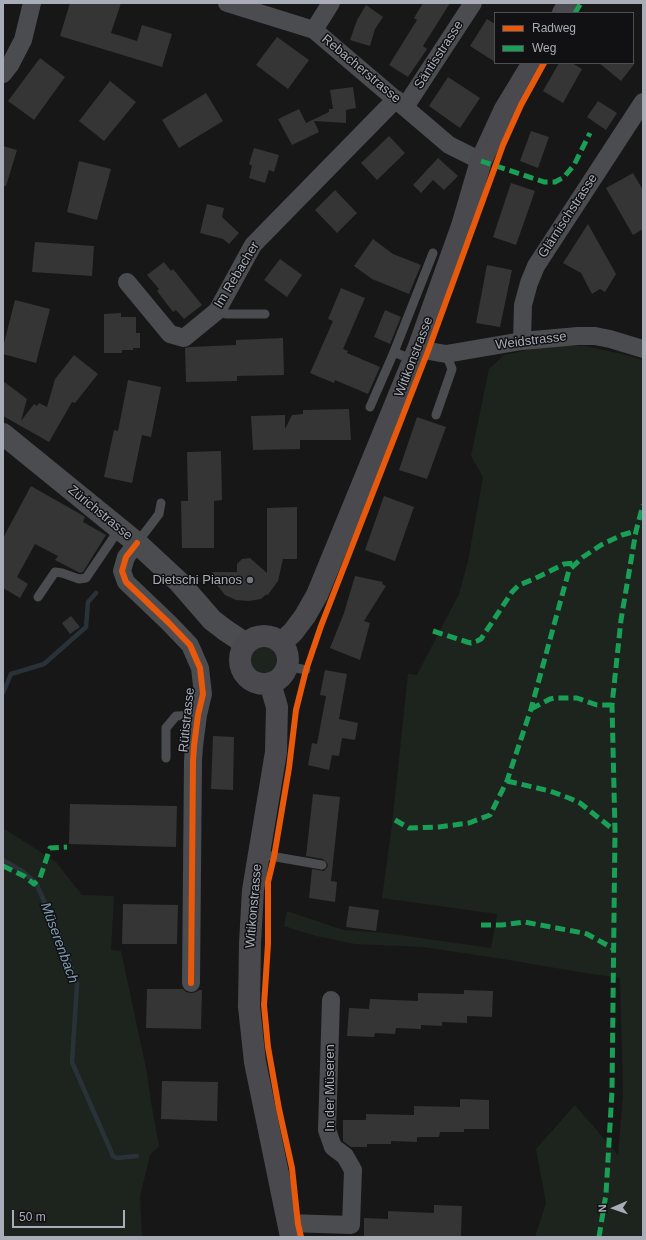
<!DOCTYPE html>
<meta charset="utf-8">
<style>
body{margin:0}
#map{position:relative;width:646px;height:1240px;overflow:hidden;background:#171717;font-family:Helvetica,sans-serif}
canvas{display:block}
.frame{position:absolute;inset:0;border:4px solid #a8adb8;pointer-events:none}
.legend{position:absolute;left:494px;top:12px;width:140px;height:52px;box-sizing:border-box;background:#111113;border:1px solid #4d4f55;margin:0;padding:5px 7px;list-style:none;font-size:12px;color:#a8adb8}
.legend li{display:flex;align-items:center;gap:8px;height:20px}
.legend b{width:20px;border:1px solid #4d4f55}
.north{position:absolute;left:594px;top:1188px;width:40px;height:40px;-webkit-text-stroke:3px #111113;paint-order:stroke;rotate:268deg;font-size:11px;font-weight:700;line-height:16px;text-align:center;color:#a8adb8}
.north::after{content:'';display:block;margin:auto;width:14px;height:18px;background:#a8adb8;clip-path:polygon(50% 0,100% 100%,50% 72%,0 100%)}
.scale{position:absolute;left:12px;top:1210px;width:113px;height:18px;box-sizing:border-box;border:2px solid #a8adb8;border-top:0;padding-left:5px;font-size:12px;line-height:14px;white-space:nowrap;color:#a8adb8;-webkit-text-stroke:3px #111113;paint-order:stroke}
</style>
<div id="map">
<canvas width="646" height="1240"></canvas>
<div class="frame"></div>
<ul class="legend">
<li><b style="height:5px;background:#e8590c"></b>Radweg</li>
<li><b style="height:5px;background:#1a9f57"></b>Weg</li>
</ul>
<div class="north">N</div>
<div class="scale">50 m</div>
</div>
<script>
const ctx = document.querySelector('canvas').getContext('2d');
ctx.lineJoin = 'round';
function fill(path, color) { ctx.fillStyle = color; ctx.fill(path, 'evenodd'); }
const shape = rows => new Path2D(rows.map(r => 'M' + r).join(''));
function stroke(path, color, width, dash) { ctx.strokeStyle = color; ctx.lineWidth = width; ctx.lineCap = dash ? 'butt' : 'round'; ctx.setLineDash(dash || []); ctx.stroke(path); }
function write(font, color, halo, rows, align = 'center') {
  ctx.font = font + ' Helvetica,sans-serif'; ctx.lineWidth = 3; ctx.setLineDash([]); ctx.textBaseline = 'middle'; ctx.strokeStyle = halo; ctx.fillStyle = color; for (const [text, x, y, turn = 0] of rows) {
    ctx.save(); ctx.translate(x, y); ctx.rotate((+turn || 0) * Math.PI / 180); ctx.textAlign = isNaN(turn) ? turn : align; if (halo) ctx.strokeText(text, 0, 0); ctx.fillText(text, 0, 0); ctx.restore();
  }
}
const green = shape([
 [547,346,586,346,626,355,643,360,643,1237,535,1237,546,1203,536,1149,575,1105,618,1155,623,1094,620,978,579,972,503,959,423,947,355,944,316,936,284,926,287,911,343,930,385,933,491,948,497,914,382,898,392,825,408,674,417,675,459,594,468,561,483,477,471,456,489,369,504,355],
 '250 659a14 14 0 1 1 28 0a14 14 0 1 1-28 0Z',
 [3,828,56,862,82,895,114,896,111,950,121,951,147,1073,151,1102,159,1146,150,1155,140,1196,142,1237,3,1237]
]);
const stream = shape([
 [3,693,11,674,44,664,86,627,88,602,96,593],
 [3,860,22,871,36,883,60,937,77,984,72,1062,113,1156,117,1158,137,1156]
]);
const building = shape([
 [70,3,121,3,111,33,137,41,142,25,172,34,162,67,60,36],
 [423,3,450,3,423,46,427,49,408,77,389,65,417,20,414,18],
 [366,5,383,17,375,29,370,46,350,40,357,20],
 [487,19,495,24,495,62,470,46],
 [277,37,309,60,288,89,256,65],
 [40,58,65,77,34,120,8,101],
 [559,63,572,63,582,69,563,103,543,91],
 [599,63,635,63,621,81],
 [448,77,480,98,460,128,429,106],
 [110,81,136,102,104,141,79,121],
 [353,87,356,108,346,110,346,123,314,121,319,132,292,145,278,119,299,109,306,123,329,112,329,109,333,109,330,90],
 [206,93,223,121,179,148,162,120],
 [598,101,617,113,606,130,587,117],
 [531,131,549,137,538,168,520,161],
 [389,136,405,153,377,180,361,163],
 [3,146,17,150,6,186,3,186],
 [254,148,279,155,274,172,269,170,265,183,249,178,252,166,249,164],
 [438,158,458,176,444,190,433,180,421,193,413,185],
 [79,161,111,169,97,220,67,212],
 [633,173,643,190,643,229,633,235,606,188],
 [511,183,535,191,516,245,493,237],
 [335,190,357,213,337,233,315,210],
 [207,204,224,208,222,217,239,233,229,244,223,239,200,233],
 [588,224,616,274,605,292,600,289,592,294,581,273,563,263],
 [373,239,393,254,421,265,409,294,372,279,354,266],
 [35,242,94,246,92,276,32,272],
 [280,259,302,275,287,297,264,280],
 [164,262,171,271,173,269,202,305,184,319,176,310,173,312,157,291,159,289,147,275],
 [487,265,512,270,500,327,476,323],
 [341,288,365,298,343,349,348,351,347,353,380,367,368,394,335,380,334,383,310,373,333,321,328,319],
 [15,300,50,309,36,363,3,354,3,347],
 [385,310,401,317,390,344,374,337],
 [121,313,121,317,136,317,136,333,140,333,140,348,133,348,133,350,122,350,122,353,104,353,104,314],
 [283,338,284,375,237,376,237,381,186,382,185,348,190,347,236,345,236,340],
 [74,355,98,374,75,403,72,402,49,442,3,416,3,381,27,399,21,421,34,404,37,406,39,403,47,407,55,379],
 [128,380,161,387,151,437,142,435,132,483,104,477,114,430,118,431],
 [349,409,351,440,300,440,300,449,253,450,251,416,285,415,285,429,292,415,303,414,303,410],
 [417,417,446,427,427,479,399,470],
 [221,451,222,500,214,501,214,548,182,548,181,501,188,501,187,452],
 [31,486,82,515,85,517,83,522,106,535,83,572,80,573,55,560,58,556,35,544,17,577,28,584,20,598,3,588,3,538],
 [384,496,414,507,395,561,365,550],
 [297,507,297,559,283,559,278,581,267,596,267,594,261,599,249,601,236,600,225,595,217,585,212,572,237,572,237,564,242,559,250,558,267,573,267,508],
 [355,576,383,582,382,584,386,586,364,621,370,623,360,660,330,648,344,613],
 [71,616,80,627,70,634,62,623],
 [325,670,347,674,339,719,358,723,355,740,342,738,339,756,332,755,329,770,308,765,312,743,317,744,326,696,320,695],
 [213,736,234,737,233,790,211,789],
 [313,794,340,797,331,881,337,882,335,902,309,898,312,869,324,871,328,866,327,863,323,859,306,856],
 [70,804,177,806,176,847,69,844],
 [123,904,178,905,177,944,122,944],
 [349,906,379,910,376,931,346,927],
 [147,989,183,989,186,992,191,993,196,992,199,990,202,990,201,1029,146,1028],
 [464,990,493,991,492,1017,467,1016,467,1023,442,1022,442,1026,421,1025,421,1029,396,1028,395,1034,375,1033,374,1037,347,1036,349,1008,369,1009,370,999,418,1001,418,993,464,994],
 [162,1081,218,1082,217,1121,161,1119],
 [460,1099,489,1100,489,1129,464,1129,464,1132,440,1132,439,1137,417,1137,417,1142,391,1141,391,1144,367,1144,367,1147,351,1147,343,1141,343,1120,366,1120,366,1114,414,1115,414,1106,460,1107],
 [434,1205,462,1206,461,1237,364,1237,364,1218,388,1219,388,1211,434,1213]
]);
const service = shape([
 [217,311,226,314,265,314],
 [394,352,433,253],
 [370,407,394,352,413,360],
 [436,415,452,369,446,354],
 [137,543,159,514,161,503],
 [38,597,55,572,62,573,79,579,86,578,120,528],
 [287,666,306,670],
 [166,758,166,728,176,716,198,715],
 [259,854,322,865]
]);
const minor = shape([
 [227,3,314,30,449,145,481,161],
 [314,30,331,3],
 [3,74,10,65,23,40,32,3],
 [405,107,473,3],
 [127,282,170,334,184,338,217,311,253,245,396,99],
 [522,341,523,305,529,283,536,266,643,102],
 [418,349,446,354,522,341,578,336,595,336,610,339,643,349],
 [137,543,126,557,122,571,126,582,169,623,190,645,200,668,203,694,198,715,194,746,193,761,191,983],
 [288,1223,351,1225,353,1170,345,1156,333,1147,327,1130,331,1000]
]);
const tertiary = shape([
 [3,434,137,543,179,582,212,620,225,630,246,644]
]);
const secondary = shape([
 [563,13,569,3],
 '240 660a24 24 0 1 1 48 0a24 24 0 1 1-48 0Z',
 [281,643,293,632,305,616,317,595,418,349,462,226,481,161,504,111,533,63],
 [270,683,277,707,276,752,253,890,250,943,249,1007,255,1062,291,1237]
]);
const quiet = shape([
 [575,13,581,3],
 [481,161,544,182,555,182,564,177,574,165,590,133],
 [433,631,467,642,471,643,477,641,481,639,512,592,519,585,534,579,564,564,576,563],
 [531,709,550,699,555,698,577,698,597,705,612,705],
 [507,781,550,791,569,798,580,803,615,831],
 [395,820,409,828,439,827,469,823,490,815,507,781,531,709,569,570,583,557,601,545,622,535,636,531],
 [3,866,24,876,34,884,40,878,50,848,67,847],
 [481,925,502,925,524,922,583,933,587,934,614,949],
 [599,1237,606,1194,612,1091,615,831,612,705,621,620,636,531,643,505]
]);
const cycleway = shape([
 [137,543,126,557,122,571,126,582,169,623,190,645,200,668,203,694,198,715,194,746,193,761,191,983],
 [301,1237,298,1224,292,1168,279,1109,268,1047,264,1005,268,944,268,882,274,857,289,768,296,710,306,670,321,626,428,351,503,145,521,105,544,63]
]);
const markers = [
 [250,580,4,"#757880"]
];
const streetNames = [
 ["Säntisstrasse",439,55,-57],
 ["Rebacherstrasse",361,69,40],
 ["Glärnischstrasse",568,216,-57],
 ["Im Rebacher",237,275,-59],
 ["Weidstrasse",531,341,-7],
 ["Witikonstrasse",414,357,-69],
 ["Zürichstrasse",100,513,39],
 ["Rütistrasse",187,720,-84],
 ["Witikonstrasse",254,906,-85],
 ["In der Müseren",330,1088,-90]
];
const poiNames = [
 ["Dietschi Pianos",242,580]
];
const waterNames = [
 ["Müserenbach",59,943,70]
];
fill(green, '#1d241e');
stroke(stream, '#2a3239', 4.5);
fill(building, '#353536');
stroke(service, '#4b4c50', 9);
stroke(minor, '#4b4c50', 18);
stroke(tertiary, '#4b4c50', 22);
stroke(secondary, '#4a4a4e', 22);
stroke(quiet, '#1a9f57', 5, [10, 5]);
stroke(cycleway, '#e8590c', 6);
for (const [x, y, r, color] of markers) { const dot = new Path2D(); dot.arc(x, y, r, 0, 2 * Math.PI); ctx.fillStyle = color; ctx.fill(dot); stroke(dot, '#111113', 1.5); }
write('13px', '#a8adb8', '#111113', streetNames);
write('13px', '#a8adb8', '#111113', poiNames, 'right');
write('italic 14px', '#7f9bb3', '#111113', waterNames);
</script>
